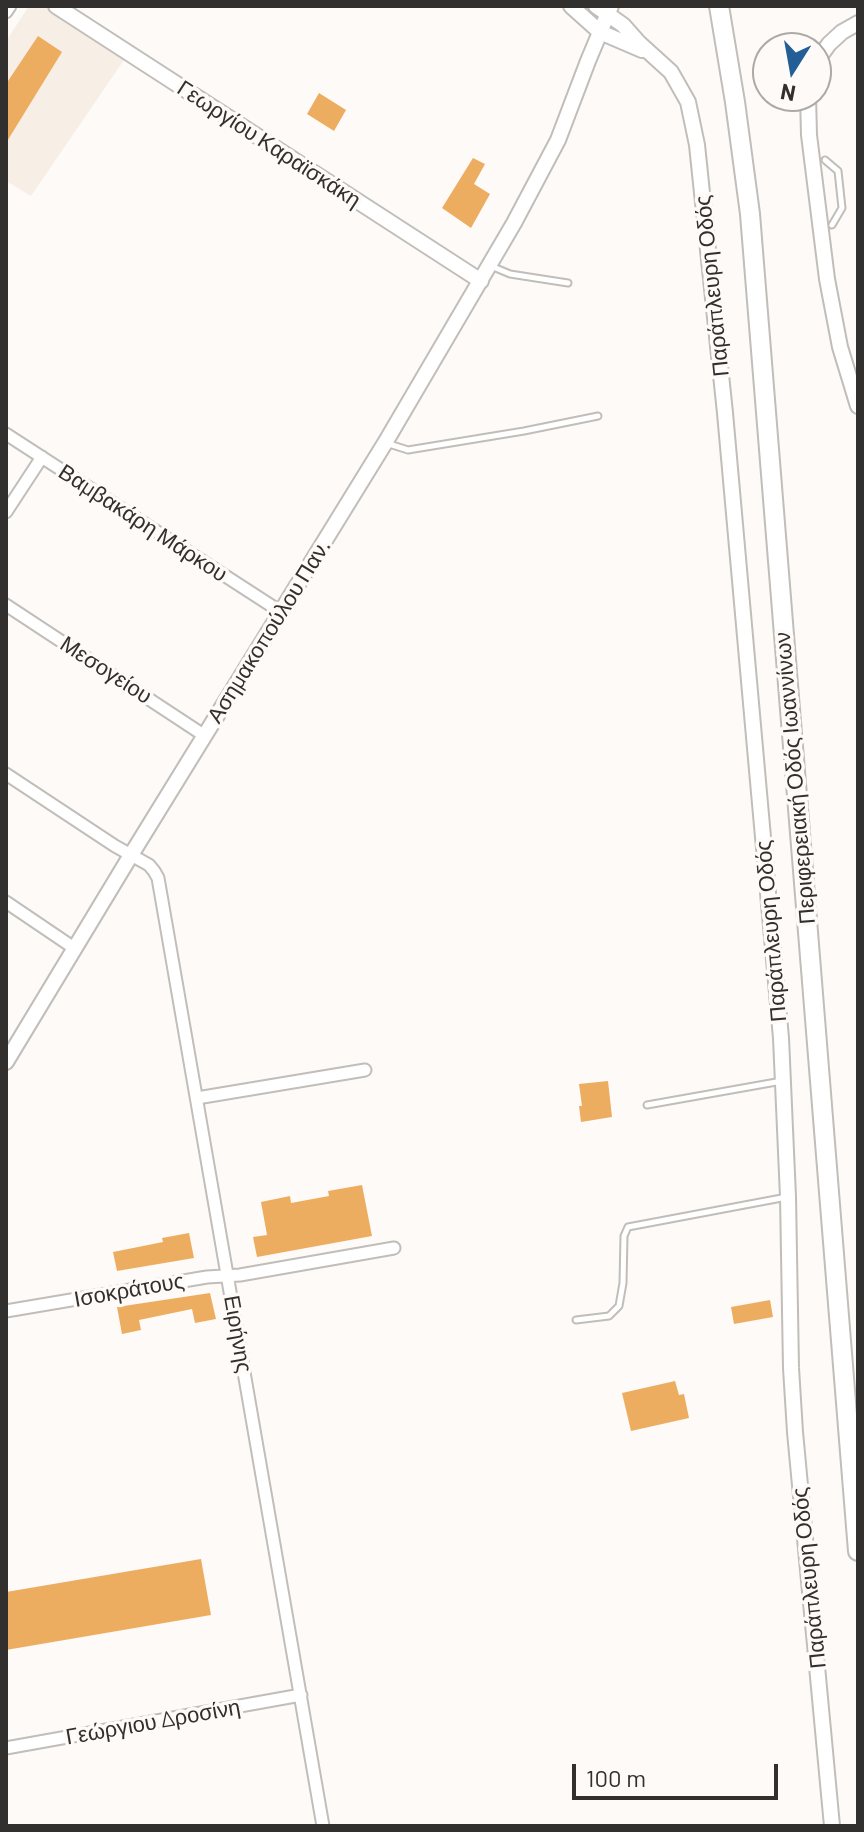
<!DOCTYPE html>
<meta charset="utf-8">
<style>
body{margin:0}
#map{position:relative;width:864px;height:1832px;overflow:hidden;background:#fefaf7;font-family:Barlow,sans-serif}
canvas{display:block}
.frame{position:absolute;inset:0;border:8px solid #32302f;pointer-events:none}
.north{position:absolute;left:752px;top:32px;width:80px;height:80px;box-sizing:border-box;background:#fefaf7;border:2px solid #aca9a7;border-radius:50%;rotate:191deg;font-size:22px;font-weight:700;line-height:32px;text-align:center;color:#32302f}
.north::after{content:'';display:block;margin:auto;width:28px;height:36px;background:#235f96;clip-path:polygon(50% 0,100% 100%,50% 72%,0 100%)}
.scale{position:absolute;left:572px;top:1764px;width:206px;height:36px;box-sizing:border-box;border:4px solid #32302f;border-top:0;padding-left:10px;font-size:24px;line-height:28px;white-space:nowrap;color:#32302f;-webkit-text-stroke:6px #fefaf7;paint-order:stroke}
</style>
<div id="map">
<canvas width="864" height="1832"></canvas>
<div class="frame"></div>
<div class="north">N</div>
<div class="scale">100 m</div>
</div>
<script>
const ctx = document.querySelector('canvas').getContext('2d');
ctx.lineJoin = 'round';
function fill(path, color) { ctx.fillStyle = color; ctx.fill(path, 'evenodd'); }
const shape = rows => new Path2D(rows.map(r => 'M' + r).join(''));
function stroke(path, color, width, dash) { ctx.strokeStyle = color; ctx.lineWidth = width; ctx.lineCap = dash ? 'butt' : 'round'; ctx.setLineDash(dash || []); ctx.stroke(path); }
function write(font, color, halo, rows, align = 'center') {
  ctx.font = font + ' Barlow,sans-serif'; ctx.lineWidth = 7; ctx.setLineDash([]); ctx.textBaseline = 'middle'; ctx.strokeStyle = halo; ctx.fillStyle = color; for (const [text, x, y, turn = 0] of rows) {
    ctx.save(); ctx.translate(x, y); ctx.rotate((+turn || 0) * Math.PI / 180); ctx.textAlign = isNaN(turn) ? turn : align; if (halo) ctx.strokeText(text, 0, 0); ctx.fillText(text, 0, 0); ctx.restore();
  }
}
const built = shape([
 [29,6,44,6,124,60,31,196,6,181,6,41]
]);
const building = shape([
 [38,36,62,52,6,143,6,84],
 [319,93,346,110,334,131,307,114],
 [473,158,485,164,474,184,490,194,471,228,442,208],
 [608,1081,612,1117,581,1122,579,1106,582,1106,579,1084],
 [362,1185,372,1236,257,1257,253,1237,267,1235,261,1202,290,1196,291,1203,329,1196,328,1191],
 [189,1233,194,1258,117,1271,113,1252,163,1242,162,1238],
 [210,1293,216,1319,195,1323,192,1309,139,1320,141,1330,122,1334,117,1307],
 [770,1300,773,1317,734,1324,731,1307],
 [675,1381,679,1395,684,1394,689,1418,631,1431,622,1393],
 [201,1559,211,1615,6,1650,6,1592]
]);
const service = shape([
 [825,160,838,171,842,208,832,225],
 [491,266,510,274,568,283],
 [386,443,408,450,524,431,598,416],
 [647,1105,782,1081],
 [576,1320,609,1316,619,1306,623,1283,624,1236,628,1227,787,1197]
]);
const minor = shape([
 [6,12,10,6],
 [6,434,281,612],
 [6,512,42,457],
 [6,605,205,736],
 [6,774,115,846,149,865,154,871,158,878,323,1826],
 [6,902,74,948],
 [197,1098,365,1070],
 [6,1311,207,1277,240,1275,394,1248],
 [6,1748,301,1695]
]);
const tertiary = shape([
 [56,6,481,281],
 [571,6,600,32,642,50],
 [596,6,623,25,639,43,671,72,688,102,697,145,725,413,781,1038,788,1197,791,1368,795,1432,832,1826],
 [816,62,829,44,842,32,858,23],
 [808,96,809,135,827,279,840,347,858,406],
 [6,1062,131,855,385,443,514,223,558,140,588,61,611,6]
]);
const trunk = shape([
 [719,6,735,102,750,214,858,1551]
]);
const streetNames = [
 ["Γεωργίου Καραϊσκάκη",269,144,33],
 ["Παράπλευρη Οδός",712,286,-96],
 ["Βαμβακάρη Μάρκου",143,523,33],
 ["Ασημακοπούλου Παν.",269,631,-58],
 ["Μεσογείου",106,670,33],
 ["Περιφερειακή Οδός Ιωαννίνων",795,778,-95],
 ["Παράπλευρη Οδός",771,931,-95],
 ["Ισοκράτους",129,1290,-10],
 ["Ειρήνης",238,1334,80],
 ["Παράπλευρη Οδός",809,1578,-96],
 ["Γεώργιου Δροσίνη",153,1722,-10]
];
fill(built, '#f7eee5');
fill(building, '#edad60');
stroke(service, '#c1beba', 9);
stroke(minor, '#c1beba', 15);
stroke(tertiary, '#c1beba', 18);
stroke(trunk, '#c1beba', 22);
stroke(service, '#fff', 5);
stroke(minor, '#fff', 11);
stroke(tertiary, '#fff', 14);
stroke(trunk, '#fff', 18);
write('22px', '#32302f', '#fefaf7', streetNames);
</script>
